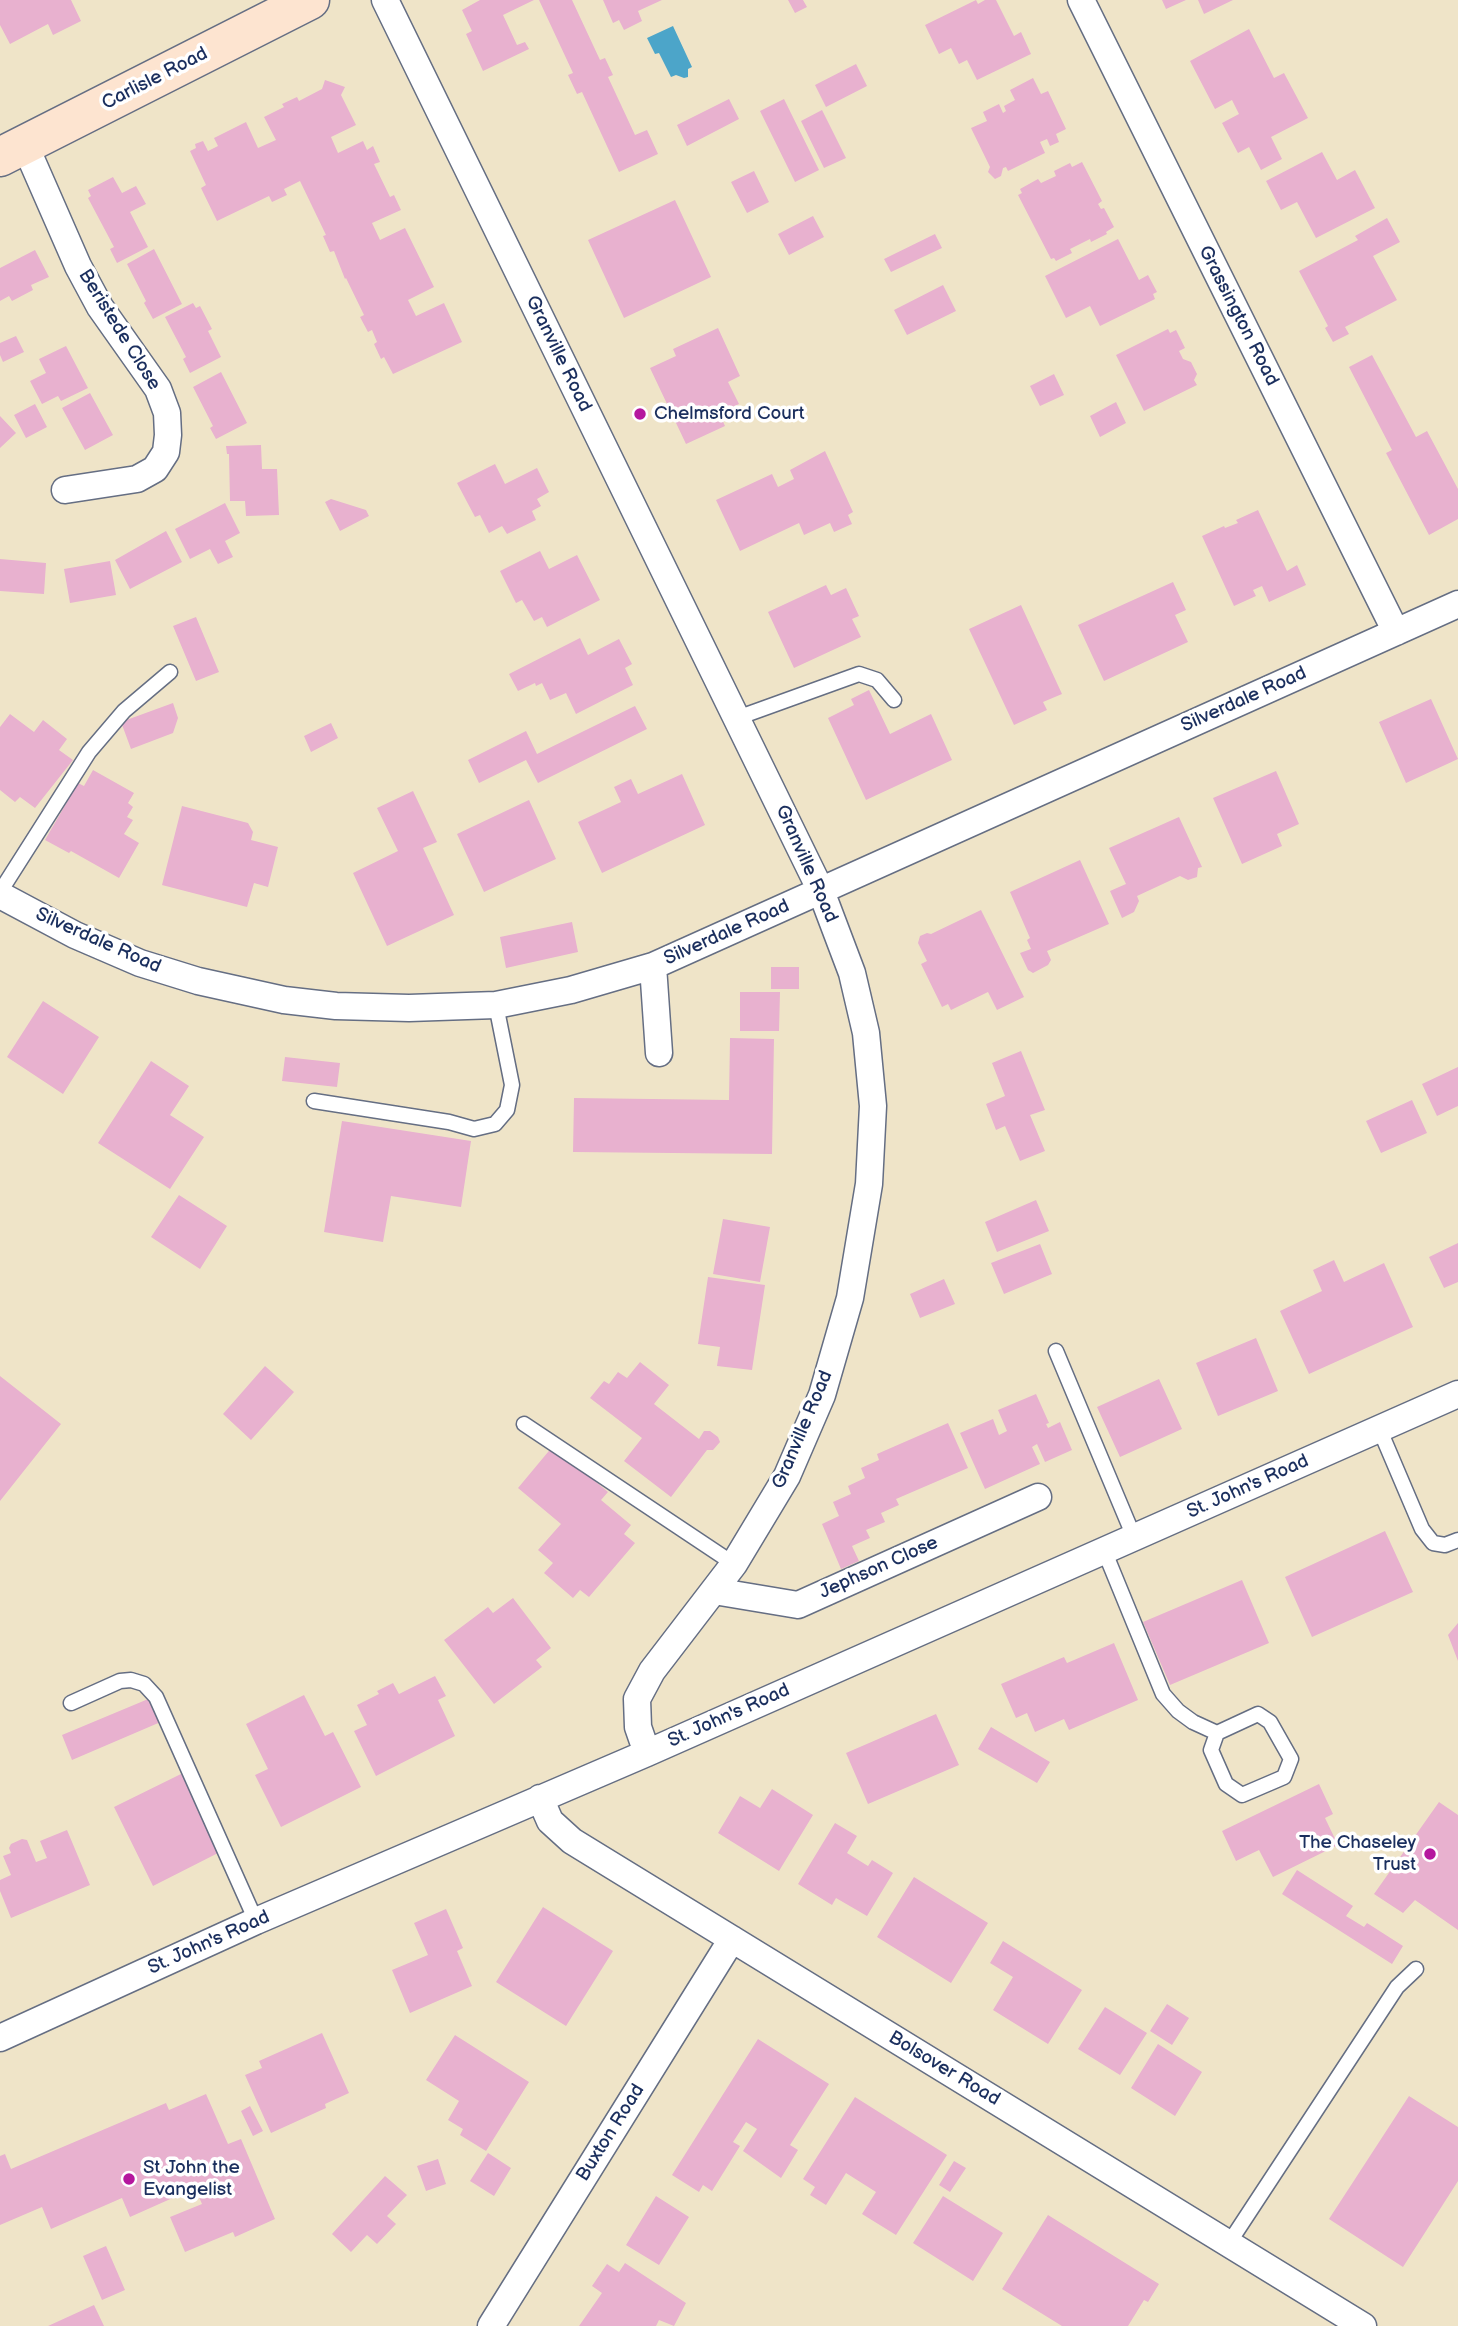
<!DOCTYPE html>
<style>
body{margin:0}
canvas{display:block;background:#efe4c8}
</style>
<canvas width="1458" height="2326"></canvas>
<script>
const ctx = document.querySelector('canvas').getContext('2d');
ctx.lineJoin = 'round';
function fill(path, color) { ctx.fillStyle = color; ctx.fill(path, 'evenodd'); }
const shape = rows => new Path2D(rows.map(r => 'M' + r).join(''));
function stroke(path, color, width, dash) { ctx.strokeStyle = color; ctx.lineWidth = width; ctx.lineCap = dash ? 'butt' : 'round'; ctx.setLineDash(dash || []); ctx.stroke(path); }
function write(font, color, halo, rows, align = 'center') {
  ctx.font = font + ' "Balsamiq Sans",sans-serif'; ctx.lineWidth = 7; ctx.setLineDash([]); ctx.textBaseline = 'middle'; ctx.strokeStyle = halo; ctx.fillStyle = color; for (const [text, x, y, turn = 0] of rows) {
    ctx.save(); ctx.translate(x, y); ctx.rotate((+turn || 0) * Math.PI / 180); ctx.textAlign = isNaN(turn) ? turn : align; if (halo) ctx.strokeText(text, 0, 0); ctx.fillText(text, 0, 0); ctx.restore();
  }
}
const water = shape([
 [673,26,692,67,688,69,688,77,684,78,676,75,671,77,659,53,655,54,647,38]
]);
const building = shape([
 [0,0,71,0,81,21,53,35,48,24,10,44,0,25],
 [480,0,534,0,503,15,517,45,525,42,529,49,483,71,466,34,472,31,462,10],
 [539,0,572,0,600,60,605,58,613,75,608,77,635,135,647,130,658,154,619,172,582,92,577,94,568,75,573,73],
 [603,0,662,0,638,11,642,21,624,30,619,20,613,23],
 [788,0,803,0,807,7,795,13],
 [976,0,978,4,985,0,996,0,1014,36,1021,32,1031,54,977,80,967,60,959,64,951,48,939,54,925,25],
 [1162,0,1186,0,1166,9],
 [1198,0,1233,0,1204,14],
 [1249,29,1274,78,1284,73,1308,118,1271,137,1282,159,1261,170,1249,147,1238,153,1222,123,1239,114,1232,100,1215,109,1190,61],
 [856,64,867,86,826,107,815,85],
 [1033,78,1041,94,1048,91,1066,129,1056,134,1059,142,1050,146,1047,139,1040,142,1045,153,1008,171,1006,167,1003,168,1001,176,995,179,988,172,990,167,971,128,987,121,983,112,999,104,1003,113,1006,111,1004,106,1015,100,1010,90],
 [325,80,345,87,341,95,356,125,331,137,338,153,363,141,367,150,373,146,380,162,374,164,390,197,394,195,401,210,372,223,380,240,405,228,434,287,408,300,416,316,444,303,462,342,393,374,384,357,381,359,374,344,377,342,372,330,368,332,360,317,364,315,346,278,345,279,334,251,330,252,323,236,326,235,300,181,284,189,287,195,272,202,269,196,217,221,201,188,206,185,190,151,196,148,195,144,203,141,208,151,218,146,214,138,246,122,258,148,276,140,264,117,284,107,282,104,297,97,299,101,322,89],
 [729,99,739,119,687,146,677,125],
 [784,99,819,170,795,182,760,111],
 [822,110,846,158,824,168,801,121],
 [1322,152,1337,180,1355,170,1375,208,1316,238,1297,202,1281,210,1266,181],
 [1082,162,1102,201,1098,204,1101,209,1104,208,1114,227,1106,232,1107,234,1091,242,1090,239,1070,249,1072,253,1056,261,1054,258,1051,259,1018,195,1022,193,1020,189,1038,179,1041,183,1056,176,1054,171,1070,163,1072,167],
 [754,171,769,202,747,213,731,182],
 [113,177,122,193,136,186,146,204,130,212,148,247,117,263,110,249,114,247,88,198,91,196,88,190],
 [675,200,711,277,624,318,588,240],
 [813,216,824,237,789,255,778,234],
 [1387,218,1400,242,1373,256,1397,300,1345,327,1349,334,1333,342,1325,328,1328,326,1299,271,1358,240,1355,236],
 [935,234,942,248,891,272,884,259],
 [1118,239,1139,280,1148,275,1157,292,1153,294,1155,299,1100,326,1090,306,1066,318,1045,276],
 [154,249,182,304,153,319,144,303,146,301,127,264],
 [35,250,49,277,31,285,33,290,12,301,9,296,0,301,0,268],
 [943,285,956,311,907,335,894,310],
 [193,303,196,308,200,306,212,329,208,331,221,357,190,373,183,359,186,357,165,317],
 [718,328,740,376,728,382,739,404,719,413,725,426,686,444,650,368,676,356,673,349],
 [1168,329,1170,333,1176,330,1185,348,1179,351,1183,359,1191,362,1197,374,1194,380,1197,385,1144,411,1116,355],
 [16,336,24,352,3,362,0,355,0,343],
 [66,346,88,388,61,401,58,396,42,404,30,381,46,373,39,359],
 [1372,355,1416,437,1427,431,1458,489,1458,519,1429,535,1386,453,1392,450,1349,367],
 [221,372,247,423,216,439,210,428,213,426,193,387],
 [1054,374,1064,395,1040,406,1030,386],
 [90,393,113,435,85,450,62,408],
 [1116,402,1126,423,1100,437,1090,416],
 [35,404,47,427,26,438,14,415],
 [0,416,16,433,0,448],
 [261,445,262,469,277,469,279,515,246,516,245,501,230,501,229,454,227,454,226,446],
 [825,451,853,512,848,515,852,524,834,532,830,523,804,535,799,523,740,551,716,500,772,474,778,487,794,479,790,470],
 [495,464,505,484,537,468,549,492,537,499,541,506,532,511,536,520,507,534,502,526,489,533,480,515,475,517,457,483],
 [331,499,366,510,369,516,340,531,325,502],
 [225,503,240,533,225,541,233,557,218,564,210,549,190,559,175,529],
 [1258,510,1287,571,1297,565,1306,585,1269,602,1262,586,1253,590,1256,596,1234,606,1202,536,1224,526,1225,528,1238,523,1236,520],
 [166,531,182,562,130,589,115,560],
 [540,551,549,569,577,555,600,600,547,627,542,617,534,621,522,600,516,603,500,571],
 [0,559,46,563,44,594,0,591],
 [110,561,116,595,70,603,64,569],
 [1173,582,1186,610,1175,615,1188,642,1104,681,1078,625],
 [826,585,831,595,846,588,859,616,852,619,861,637,794,668,768,612],
 [1021,605,1062,694,1043,702,1047,710,1014,725,969,629],
 [196,617,219,672,196,681,173,626],
 [580,638,588,655,619,639,632,664,625,668,633,685,576,714,566,693,550,700,542,683,536,686,535,683,518,691,509,674],
 [869,690,890,734,931,714,952,760,866,800,828,718,854,705,851,699],
 [1431,699,1458,759,1406,783,1379,722],
 [173,703,178,718,173,733,131,749,121,722],
 [635,706,647,729,538,783,526,760,479,783,468,760,526,731,537,754],
 [10,714,34,732,43,720,67,739,59,750,73,760,35,808,20,797,15,802,0,790,0,727],
 [331,723,338,738,311,752,304,736],
 [93,770,134,793,128,803,133,807,127,817,133,820,124,834,139,843,119,878,71,851,69,853,45,840,78,783,84,786],
 [1276,771,1299,824,1277,834,1282,846,1242,864,1213,798],
 [682,774,705,825,602,873,578,822,621,802,614,787,631,779,638,794],
 [413,791,437,842,423,848,454,915,387,946,353,873,398,851,377,808],
 [529,800,556,859,484,892,457,834],
 [182,806,248,823,253,832,251,840,278,847,268,887,254,883,247,907,162,885],
 [1179,817,1202,867,1198,868,1197,877,1188,880,1180,876,1137,896,1139,901,1134,912,1122,918,1110,891,1126,884,1109,848],
 [1080,860,1109,924,1047,951,1051,960,1048,965,1033,973,1028,970,1020,953,1031,949,1027,940,1030,938,1010,892],
 [981,910,1024,997,997,1010,988,992,951,1010,948,1004,942,1007,921,964,927,961,918,943,920,936,927,933,931,934],
 [572,922,578,952,506,968,500,937],
 [771,967,799,967,799,989,771,989],
 [740,992,780,992,779,1031,740,1031],
 [43,1001,99,1037,63,1094,7,1057],
 [730,1038,774,1039,772,1154,573,1152,574,1098,729,1100],
 [1021,1051,1045,1110,1030,1115,1045,1151,1020,1161,1005,1126,996,1130,986,1104,1005,1096,992,1063],
 [285,1057,340,1063,337,1087,282,1081],
 [151,1061,189,1086,170,1115,204,1137,170,1189,98,1143],
 [1458,1067,1458,1106,1437,1116,1422,1084],
 [1412,1100,1427,1133,1381,1153,1366,1121],
 [342,1121,471,1141,461,1207,391,1196,383,1242,324,1232],
 [179,1195,227,1226,200,1269,151,1237],
 [1036,1200,1049,1231,997,1252,985,1222],
 [723,1219,770,1227,760,1282,713,1274],
 [1458,1243,1458,1282,1444,1288,1429,1257],
 [1040,1244,1052,1274,1004,1294,991,1263],
 [1334,1260,1344,1282,1384,1263,1413,1327,1309,1374,1280,1311,1322,1291,1313,1270],
 [708,1277,765,1285,752,1370,717,1366,720,1347,698,1344],
 [944,1279,955,1304,920,1318,910,1294],
 [1256,1338,1278,1391,1218,1416,1196,1363],
 [640,1362,669,1385,654,1404,699,1439,704,1431,710,1431,718,1437,720,1442,713,1450,707,1450,671,1497,624,1461,642,1438,590,1398,604,1381,609,1384,618,1372,627,1378],
 [265,1366,294,1392,251,1440,223,1414],
 [0,1376,61,1424,0,1501],
 [1159,1379,1182,1429,1120,1457,1097,1407],
 [1036,1394,1049,1423,1046,1424,1048,1428,1060,1422,1072,1450,1045,1462,1037,1444,1032,1447,1040,1464,985,1489,960,1433,993,1419,999,1435,1007,1431,998,1410],
 [948,1423,968,1468,896,1499,899,1505,881,1513,885,1522,866,1530,870,1538,852,1546,859,1561,841,1569,822,1524,839,1516,833,1502,851,1494,848,1486,865,1478,861,1468,879,1460,877,1454],
 [553,1446,608,1492,601,1500,631,1525,624,1534,635,1543,589,1597,580,1590,573,1598,544,1573,553,1563,538,1550,561,1524,518,1488],
 [1385,1531,1413,1592,1312,1637,1285,1577],
 [1242,1580,1269,1643,1170,1685,1143,1622],
 [513,1598,551,1648,536,1660,542,1667,494,1704,444,1640,488,1607,493,1613],
 [1458,1623,1458,1661,1448,1635],
 [1114,1643,1138,1700,1069,1730,1064,1719,1035,1732,1027,1713,1016,1718,1001,1684,1064,1657,1067,1663],
 [435,1676,446,1696,438,1700,455,1736,376,1776,354,1731,367,1725,357,1705,379,1694,377,1691,393,1683,399,1694],
 [304,1695,325,1736,333,1732,361,1787,281,1827,255,1775,268,1769,246,1724],
 [153,1697,163,1721,72,1760,62,1735],
 [936,1714,959,1765,868,1804,846,1753],
 [991,1727,1050,1762,1037,1783,978,1749],
 [183,1773,222,1851,153,1886,114,1807],
 [1319,1784,1333,1814,1325,1818,1338,1845,1273,1877,1259,1850,1236,1861,1222,1831],
 [772,1789,813,1815,779,1871,718,1833,740,1796,760,1808],
 [1439,1802,1458,1815,1458,1930,1415,1900,1403,1913,1374,1894],
 [835,1823,857,1836,847,1853,868,1866,872,1860,893,1873,867,1916,836,1898,832,1905,798,1884],
 [67,1830,90,1885,11,1918,0,1891,0,1880,11,1875,3,1856,11,1853,9,1848,11,1844,22,1839,27,1840,36,1862,47,1858,40,1841],
 [1297,1870,1353,1906,1346,1916,1364,1927,1367,1923,1403,1946,1392,1964,1282,1894],
 [914,1877,988,1923,951,1983,877,1937],
 [543,1907,613,1951,566,2026,496,1982],
 [446,1909,463,1948,457,1951,472,1986,410,2013,392,1970,428,1955,414,1923],
 [1003,1941,1082,1990,1048,2044,993,2010,1013,1977,990,1963],
 [1167,2004,1189,2018,1172,2045,1150,2031],
 [1105,2007,1147,2033,1120,2075,1078,2049],
 [322,2033,349,2093,325,2104,326,2108,271,2133,245,2075,262,2068,259,2061],
 [455,2035,529,2082,486,2151,460,2135,463,2129,448,2120,459,2101,426,2080],
 [758,2039,829,2084,790,2145,798,2150,781,2178,743,2151,757,2129,746,2122,733,2142,740,2146,712,2191,703,2185,699,2192,672,2175],
 [1158,2044,1202,2072,1175,2116,1131,2088],
 [206,2094,228,2144,241,2139,275,2219,235,2237,233,2232,185,2252,170,2217,202,2204,195,2188,130,2217,122,2198,51,2229,42,2207,0,2225,0,2156,5,2154,11,2169,166,2103,169,2110],
 [1409,2096,1458,2127,1458,2181,1403,2267,1329,2219],
 [855,2097,947,2155,896,2235,862,2214,876,2192,846,2173,826,2205,810,2195,815,2187,803,2179],
 [250,2106,263,2131,253,2136,241,2111],
 [488,2153,511,2168,494,2196,470,2181],
 [438,2159,446,2184,426,2191,417,2166],
 [954,2161,966,2168,950,2192,939,2185],
 [385,2176,407,2195,387,2216,396,2224,377,2244,367,2235,351,2252,332,2234],
 [656,2196,689,2217,659,2265,626,2245],
 [943,2196,1003,2233,973,2281,913,2243],
 [1048,2215,1159,2284,1148,2302,1144,2300,1128,2326,1062,2326,1002,2289],
 [106,2246,125,2290,102,2300,83,2256],
 [625,2263,686,2303,674,2326,659,2320,656,2326,579,2326,602,2293,592,2286,607,2264,619,2272],
 [94,2305,104,2326,48,2326]
]);
const lane = shape([
 [737,718,859,674,877,680,894,700],
 [0,892,89,752,124,711,170,672],
 [314,1101,449,1122,474,1129,495,1124,507,1110,512,1085,496,1005],
 [1056,1351,1134,1537],
 [524,1424,734,1564],
 [1379,1428,1422,1529,1433,1543,1445,1545,1458,1540],
 [1104,1550,1163,1694,1178,1711,1193,1722,1217,1733,1258,1714,1270,1722,1291,1759,1284,1777,1242,1795,1226,1784,1211,1750,1217,1733],
 [71,1703,120,1681,131,1680,144,1684,156,1697,256,1921],
 [1229,2243,1397,1987,1416,1969]
]);
const street = shape([
 [385,0,821,891,852,973,866,1033,873,1106,869,1184,850,1298,822,1395,787,1476,734,1564,652,1671,637,1699,638,1727,647,1753],
 [1081,0,1396,632],
 [25,145,78,266,100,307,158,389,167,413,168,435,166,452,155,469,137,479,65,490],
 [0,895,75,935,140,963,198,981,284,1000,336,1006,409,1008,496,1005,571,990,653,966,1458,604],
 [653,966,659,1053],
 [714,1591,798,1605,1038,1497],
 [540,1798,550,1821,572,1841,1363,2326],
 [0,2038,256,1921,647,1753,1458,1394],
 [491,2326,732,1939]
]);
const secondary = shape([
 [0,157,310,0]
]);
const markers = [
 [640,414,7,"#b5179e"],
 [1430,1854,7,"#b5179e"],
 [129,2179,7,"#b5179e"]
];
const streetNames = [
 ["Carlisle Road",155,79,-27],
 ["Grassington Road",1238,316,63],
 ["Beristede Close",119,330,58],
 ["Granville Road",558,354,64],
 ["Silverdale Road",1244,700,-24],
 ["Granville Road",806,864,66],
 ["Silverdale Road",727,933,-24],
 ["Silverdale Road",98,941,24],
 ["Granville Road",803,1430,-67],
 ["St. John's Road",1248,1487,-24],
 ["Jephson Close",879,1568,-24],
 ["St. John's Road",729,1716,-24],
 ["St. John's Road",209,1943,-24],
 ["Bolsover Road",944,2069,31],
 ["Buxton Road",611,2133,-58]
];
const poiNames = [
 ["Chelmsford Court",654,414],
 ["The Chaseley",1416,1843,"right"],
 ["Trust",1416,1865,"right"],
 ["St John the",143,2168],
 ["Evangelist",143,2190]
];
fill(water, '#4ca5c9');
fill(building, '#e8b1cf');
stroke(lane, '#656e83', 17);
stroke(street, '#656e83', 29);
stroke(secondary, '#656e83', 41);
stroke(lane, '#fff', 14);
stroke(street, '#fff', 26);
stroke(secondary, '#fde4d0', 38);
for (const [x, y, r, color] of markers) { const dot = new Path2D(); dot.arc(x, y, r, 0, 2 * Math.PI); ctx.fillStyle = color; ctx.fill(dot); stroke(dot, '#fff', 2.5); }
write('19px', '#1b2f5e', '#fff', streetNames);
write('19px', '#1b2f5e', '#fff', poiNames, 'left');
</script>
